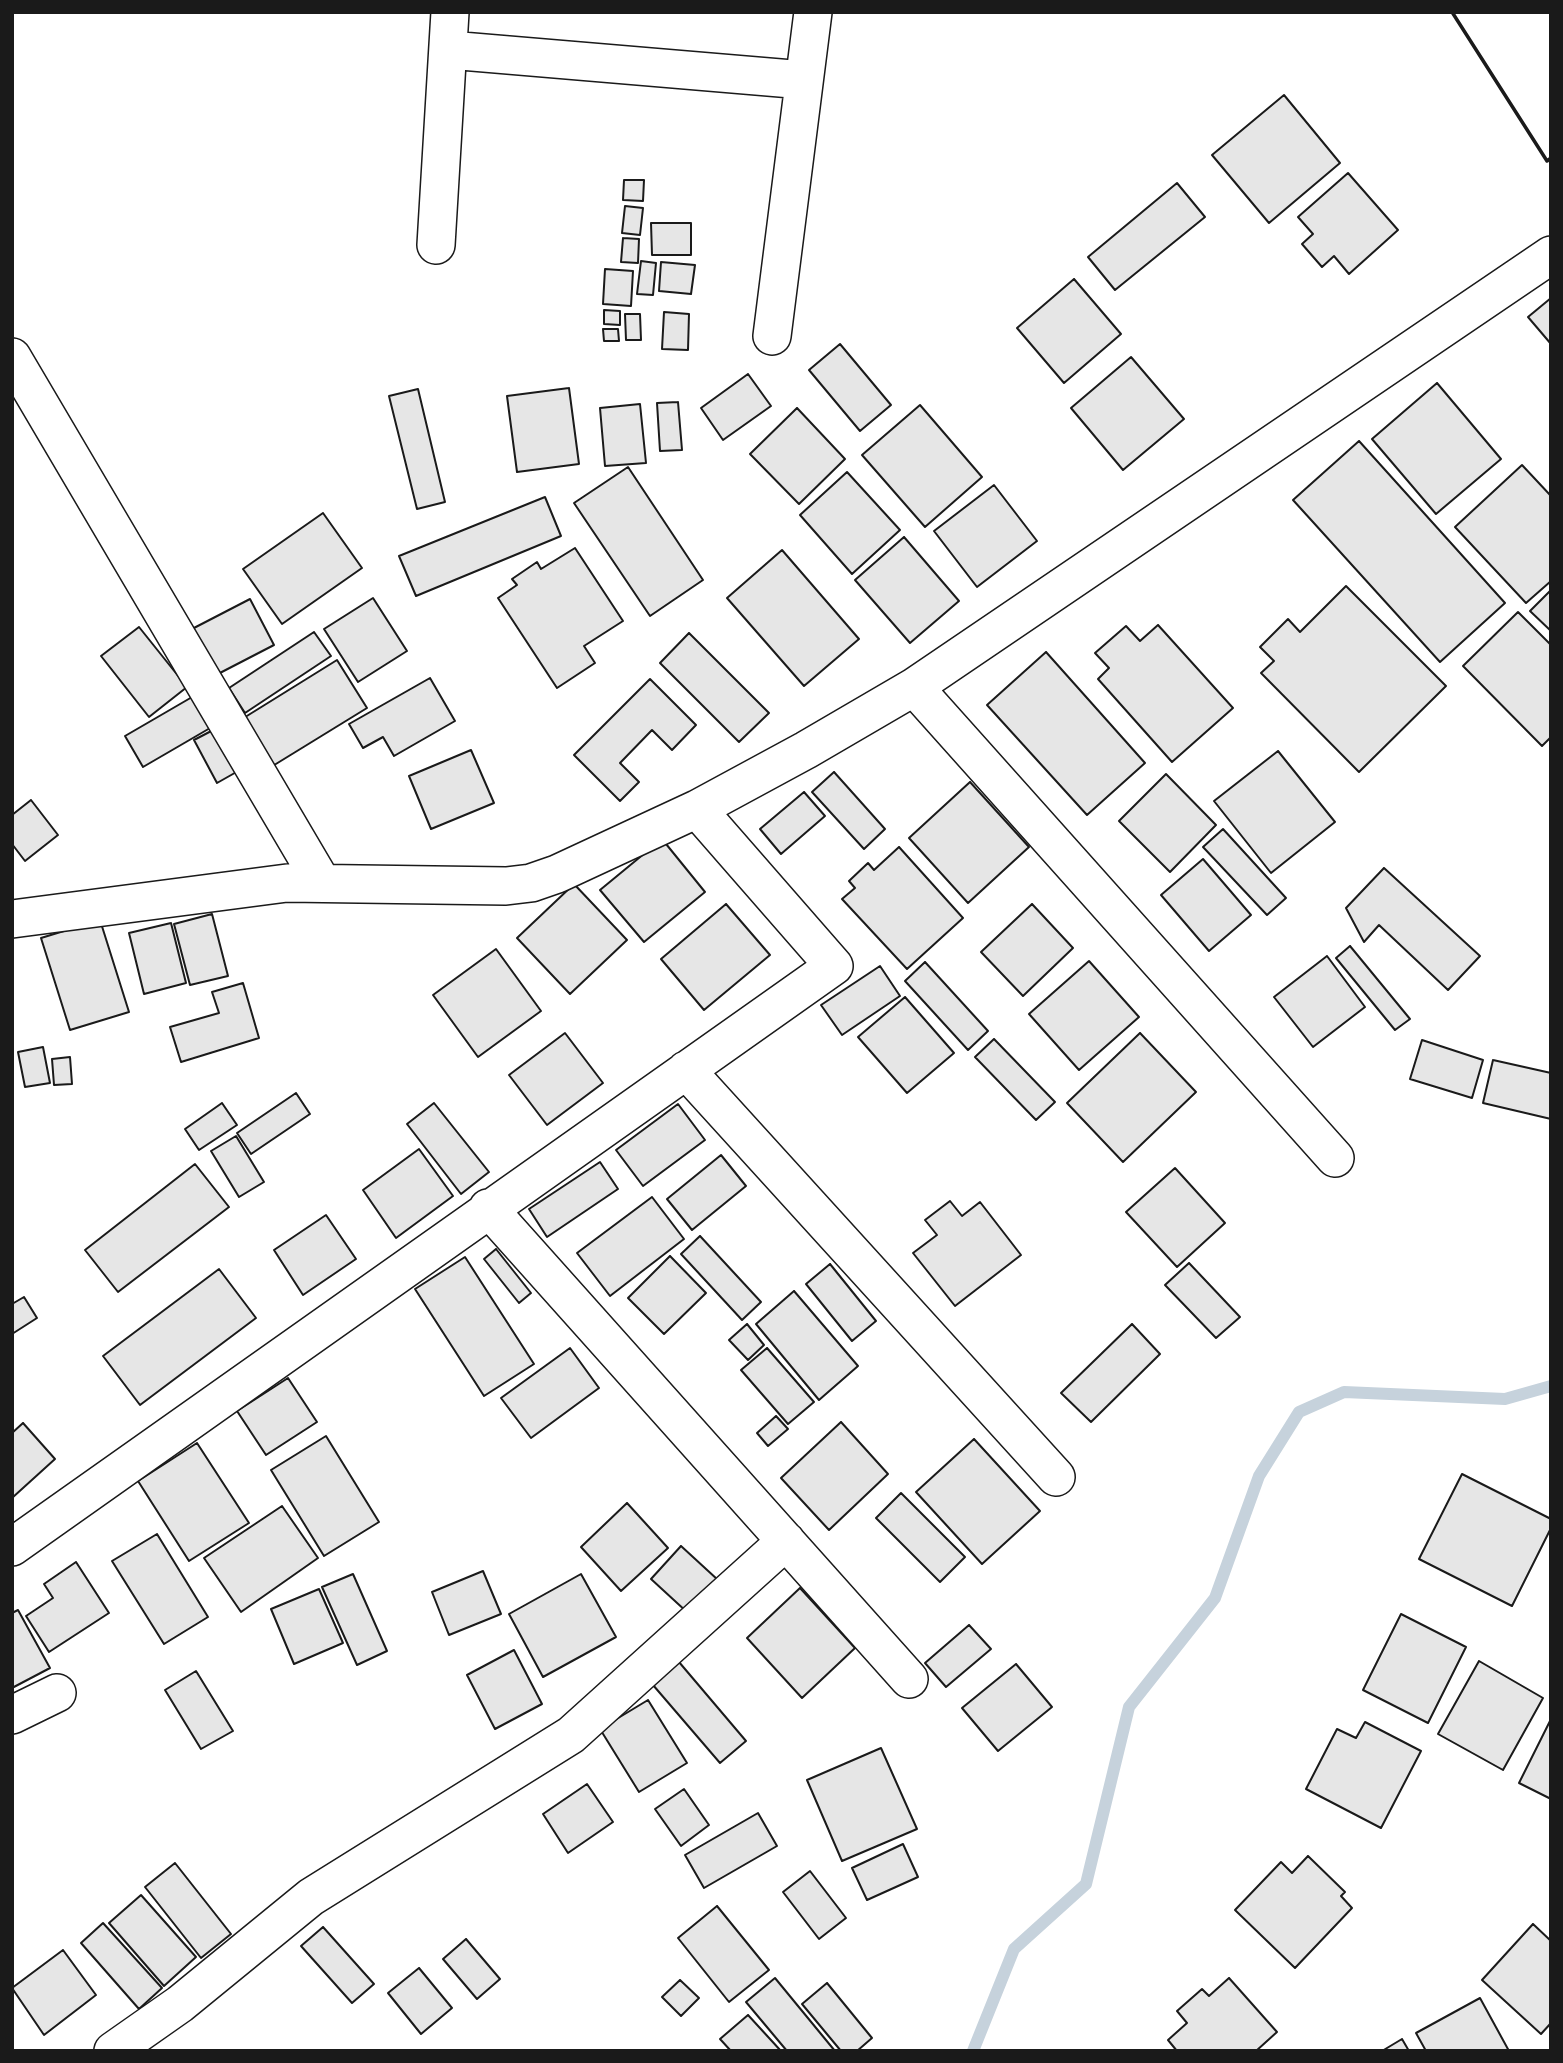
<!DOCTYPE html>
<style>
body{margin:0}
#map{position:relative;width:1563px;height:2063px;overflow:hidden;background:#fff;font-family:"Fira Sans",sans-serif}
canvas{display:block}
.frame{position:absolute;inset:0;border:14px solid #1a1a1a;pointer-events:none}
</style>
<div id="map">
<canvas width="1563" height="2063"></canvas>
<div class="frame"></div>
</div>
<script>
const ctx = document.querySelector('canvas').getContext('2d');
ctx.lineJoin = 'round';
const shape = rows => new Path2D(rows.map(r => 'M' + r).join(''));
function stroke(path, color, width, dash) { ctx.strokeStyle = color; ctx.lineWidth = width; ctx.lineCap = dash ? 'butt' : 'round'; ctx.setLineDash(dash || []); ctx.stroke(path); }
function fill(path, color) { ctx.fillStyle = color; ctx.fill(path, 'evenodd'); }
const stream = shape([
 [973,2051,1014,1949,1086,1884,1129,1707,1215,1598,1259,1476,1299,1412,1344,1392,1505,1399,1551,1386]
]);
const building = shape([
 [1284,95,1340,163,1269,223,1212,155,1284,95],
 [1348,173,1398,230,1349,274,1334,256,1322,267,1302,244,1313,234,1298,217,1348,173],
 [624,180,644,180,643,201,623,200,624,180],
 [1177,183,1205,217,1115,290,1088,257,1177,183],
 [625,206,643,208,640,235,622,233,625,206],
 [651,223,691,223,691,255,652,255,651,223],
 [623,238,639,239,638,263,621,262,623,238],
 [641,261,656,263,653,295,637,294,641,261],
 [661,262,695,265,691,294,659,291,661,262],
 [605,269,633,271,631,306,603,304,605,269],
 [1074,279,1121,334,1064,383,1017,328,1074,279],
 [1551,298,1551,344,1528,317,1551,298],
 [604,310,620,311,620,325,604,324,604,310],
 [664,312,689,314,688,350,662,349,664,312],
 [625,314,640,314,641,340,626,340,625,314],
 [603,329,618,329,619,341,604,341,603,329],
 [840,344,891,405,860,431,809,370,840,344],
 [1131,357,1184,419,1123,470,1071,408,1131,357],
 [748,374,771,406,723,440,701,408,748,374],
 [1437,383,1501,459,1436,514,1372,439,1437,383],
 [569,388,579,464,517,472,507,396,569,388],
 [418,389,445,502,417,509,389,396,418,389],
 [678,402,682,450,660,451,657,403,678,402],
 [640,404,646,463,605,466,600,408,640,404],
 [920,405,982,477,925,527,862,455,920,405],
 [797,408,845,459,799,504,750,454,797,408],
 [1359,441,1505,603,1440,662,1293,500,1359,441],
 [1522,465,1551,496,1551,581,1526,603,1455,527,1522,465],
 [628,467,703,580,650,616,574,503,628,467],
 [847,472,900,530,852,574,800,515,847,472],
 [994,485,1037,541,977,587,934,531,994,485],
 [545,497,561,536,416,596,399,556,545,497],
 [323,513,362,568,282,624,243,569,323,513],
 [904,537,959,601,910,643,855,580,904,537],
 [575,548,623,621,584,646,595,663,557,688,498,598,517,585,512,579,537,562,541,569,575,548],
 [782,550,859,639,804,686,727,598,782,550],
 [1346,586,1446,686,1359,772,1261,673,1274,661,1260,647,1288,619,1300,632,1346,586],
 [1551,590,1551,631,1530,611,1551,590],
 [373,598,407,651,358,682,324,629,373,598],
 [250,599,274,645,216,675,192,629,250,599],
 [1518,612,1551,645,1551,737,1542,746,1463,666,1518,612],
 [1158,625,1233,708,1172,762,1098,679,1109,668,1095,653,1126,626,1140,641,1158,625],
 [139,627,187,687,149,717,101,656,139,627],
 [314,632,331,656,245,713,229,688,314,632],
 [689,633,769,713,739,742,660,663,689,633],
 [1046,652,1145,763,1087,815,987,705,1046,652],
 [337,660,367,708,271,767,242,719,337,660],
 [430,678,455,721,394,756,383,737,363,748,349,724,430,678],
 [650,679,696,725,672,750,652,730,620,763,639,782,620,801,574,755,650,679],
 [199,693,217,724,143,767,125,736,199,693],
 [217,728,240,770,217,783,194,740,217,728],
 [471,750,494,803,431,829,409,776,471,750],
 [1278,751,1335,822,1271,873,1214,801,1278,751],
 [834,772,885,829,864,849,812,792,834,772],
 [1166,774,1216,825,1170,872,1119,821,1166,774],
 [970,782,1029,847,968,903,909,838,970,782],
 [804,792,825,816,781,854,760,829,804,792],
 [31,800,58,835,25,861,12,844,12,815,31,800],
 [1223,829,1286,898,1267,915,1203,847,1223,829],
 [662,839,705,892,644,942,600,890,662,839],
 [899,847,963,918,907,969,842,899,855,888,849,881,868,863,874,870,899,847],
 [1203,859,1251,915,1209,951,1161,895,1203,859],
 [1384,868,1480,956,1448,990,1379,925,1364,942,1346,908,1384,868],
 [574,884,627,940,570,994,517,938,574,884],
 [726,904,770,955,704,1010,661,959,726,904],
 [1032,904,1073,948,1023,996,981,952,1032,904],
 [212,914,228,976,190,985,174,924,212,914],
 [100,920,129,1012,70,1030,41,938,100,920],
 [171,923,186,983,144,994,129,933,171,923],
 [1350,946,1410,1019,1395,1030,1336,958,1350,946],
 [496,949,541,1011,478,1057,433,995,496,949],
 [1327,956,1365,1007,1313,1047,1274,997,1327,956],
 [1089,961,1139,1017,1079,1070,1029,1014,1089,961],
 [925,962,988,1031,968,1050,905,981,925,962],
 [880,966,900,996,842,1035,821,1005,880,966],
 [243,983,259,1038,181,1062,170,1027,219,1013,212,992,243,983],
 [905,997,954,1053,907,1093,858,1037,905,997],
 [565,1033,603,1083,547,1125,509,1075,565,1033],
 [1140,1033,1196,1092,1123,1162,1067,1103,1140,1033],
 [994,1039,1055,1102,1036,1120,975,1057,994,1039],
 [1422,1040,1483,1060,1472,1098,1410,1079,1422,1040],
 [43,1047,50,1083,25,1087,18,1052,43,1047],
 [70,1057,72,1084,54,1085,52,1059,70,1057],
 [1493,1060,1551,1073,1551,1119,1483,1103,1493,1060],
 [296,1093,310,1114,251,1154,237,1133,296,1093],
 [222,1103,237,1125,199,1150,185,1129,222,1103],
 [434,1103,489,1172,461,1194,407,1124,434,1103],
 [678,1104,705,1140,643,1186,616,1150,678,1104],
 [236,1136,264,1182,239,1197,211,1151,236,1136],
 [419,1149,453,1196,396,1238,363,1190,419,1149],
 [721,1155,746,1186,692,1230,667,1199,721,1155],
 [600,1162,618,1189,547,1237,529,1209,600,1162],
 [195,1164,229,1207,118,1292,85,1250,195,1164],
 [1175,1168,1225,1223,1177,1267,1126,1212,1175,1168],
 [652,1197,684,1239,610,1296,577,1253,652,1197],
 [950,1201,962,1216,980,1202,1021,1255,955,1306,913,1253,937,1235,925,1220,950,1201],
 [326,1215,356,1259,303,1295,274,1250,326,1215],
 [700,1236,761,1302,742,1320,681,1254,700,1236],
 [496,1249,531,1293,519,1303,484,1259,496,1249],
 [670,1256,706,1293,664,1334,628,1298,670,1256],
 [465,1257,534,1364,484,1396,415,1289,465,1257],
 [1189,1263,1240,1317,1216,1338,1165,1285,1189,1263],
 [830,1264,876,1321,852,1341,806,1284,830,1264],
 [219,1269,256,1318,140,1405,103,1356,219,1269],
 [794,1291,858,1366,819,1400,756,1324,794,1291],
 [24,1297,37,1318,12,1334,12,1304,24,1297],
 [747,1324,764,1345,748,1360,729,1340,747,1324],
 [1132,1324,1160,1354,1091,1422,1061,1393,1132,1324],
 [570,1348,599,1388,531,1438,501,1398,570,1348],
 [767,1348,814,1402,788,1424,741,1370,767,1348],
 [288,1378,317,1422,266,1455,237,1411,288,1378],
 [776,1416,788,1429,768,1446,757,1433,776,1416],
 [841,1422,888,1474,829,1530,781,1478,841,1422],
 [23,1423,55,1459,12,1498,12,1433,23,1423],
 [326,1436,379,1522,324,1556,271,1470,326,1436],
 [974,1439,1040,1511,982,1564,916,1492,974,1439],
 [197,1443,249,1523,189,1561,138,1481,197,1443],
 [1462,1474,1551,1519,1551,1528,1512,1606,1419,1559,1462,1474],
 [901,1493,965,1557,940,1582,876,1518,901,1493],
 [627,1503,668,1548,621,1591,581,1547,627,1503],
 [282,1506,318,1558,241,1612,204,1558,282,1506],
 [157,1534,208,1617,164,1644,112,1561,157,1534],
 [681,1546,718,1580,688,1613,651,1579,681,1546],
 [76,1562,109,1613,49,1652,26,1616,53,1598,44,1584,76,1562],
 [483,1571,501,1614,449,1635,432,1592,483,1571],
 [353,1574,387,1651,357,1665,322,1587,353,1574],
 [581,1574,616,1637,543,1677,509,1614,581,1574],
 [800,1588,855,1648,802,1698,747,1638,800,1588],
 [319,1589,343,1643,294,1664,271,1609,319,1589],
 [18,1610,50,1668,12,1688,12,1613,18,1610],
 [1401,1614,1466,1647,1428,1723,1363,1690,1401,1614],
 [969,1625,991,1649,946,1687,925,1663,969,1625],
 [514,1650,542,1704,495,1729,467,1675,514,1650],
 [1479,1661,1543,1698,1503,1770,1438,1734,1479,1661],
 [679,1662,746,1741,720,1763,653,1685,679,1662],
 [1016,1664,1052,1707,998,1751,962,1708,1016,1664],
 [196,1671,233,1731,201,1749,165,1690,196,1671],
 [648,1700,687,1763,639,1792,600,1729,648,1700],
 [1551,1719,1551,1799,1519,1783,1551,1719],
 [1365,1722,1421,1751,1381,1828,1306,1789,1337,1729,1356,1738,1365,1722],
 [881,1748,917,1829,842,1861,807,1780,881,1748],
 [587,1784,613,1822,568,1853,543,1814,587,1784],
 [684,1789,709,1825,681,1846,655,1809,684,1789],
 [758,1813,777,1846,704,1888,685,1855,758,1813],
 [903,1844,918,1877,867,1900,852,1868,903,1844],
 [1308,1856,1345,1892,1341,1896,1352,1908,1295,1968,1235,1910,1281,1862,1292,1873,1308,1856],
 [175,1863,231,1934,201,1958,145,1887,175,1863],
 [810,1871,846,1918,819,1939,783,1892,810,1871],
 [141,1895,196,1957,164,1986,109,1923,141,1895],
 [717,1906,769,1970,729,2002,678,1938,717,1906],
 [103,1923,162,1988,139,2009,81,1943,103,1923],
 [1533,1924,1551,1941,1551,2023,1541,2034,1482,1980,1533,1924],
 [323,1927,374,1984,352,2003,301,1946,323,1927],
 [466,1939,500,1979,477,1999,443,1959,466,1939],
 [63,1950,96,1995,44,2035,12,1988,63,1950],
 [419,1968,452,2008,421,2034,388,1993,419,1968],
 [775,1978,835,2051,787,2051,746,2002,775,1978],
 [1229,1978,1277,2032,1256,2051,1177,2051,1168,2040,1187,2023,1177,2011,1202,1989,1209,1996,1229,1978],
 [680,1980,699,1998,681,2016,662,1997,680,1980],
 [827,1983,872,2038,857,2051,841,2051,802,2004,827,1983],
 [1480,1998,1509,2051,1426,2051,1416,2033,1480,1998],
 [748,2015,781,2051,731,2051,720,2039,748,2015],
 [1402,2039,1409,2051,1382,2051,1402,2039]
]);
const street = shape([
 [449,50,804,80],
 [436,245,450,12],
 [772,336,813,12],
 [12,357,322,883],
 [914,687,1335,1158],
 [12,919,287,883,506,886,531,883,557,874,697,809,806,750,914,687,1551,255],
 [686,1070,1056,1477],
 [488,1208,909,1679],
 [12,1547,834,966,697,809],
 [12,1715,57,1693],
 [113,2051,180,2004,311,1897,571,1735,786,1541]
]);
const wall = shape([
 [1452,12,1547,161,1551,158]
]);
stroke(stream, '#c6d2dc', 12);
fill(building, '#e6e6e6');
stroke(building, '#1a1a1a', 2);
stroke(street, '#1a1a1a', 40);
stroke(street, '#fff', 37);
stroke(wall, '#1a1a1a', 3.5);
</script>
